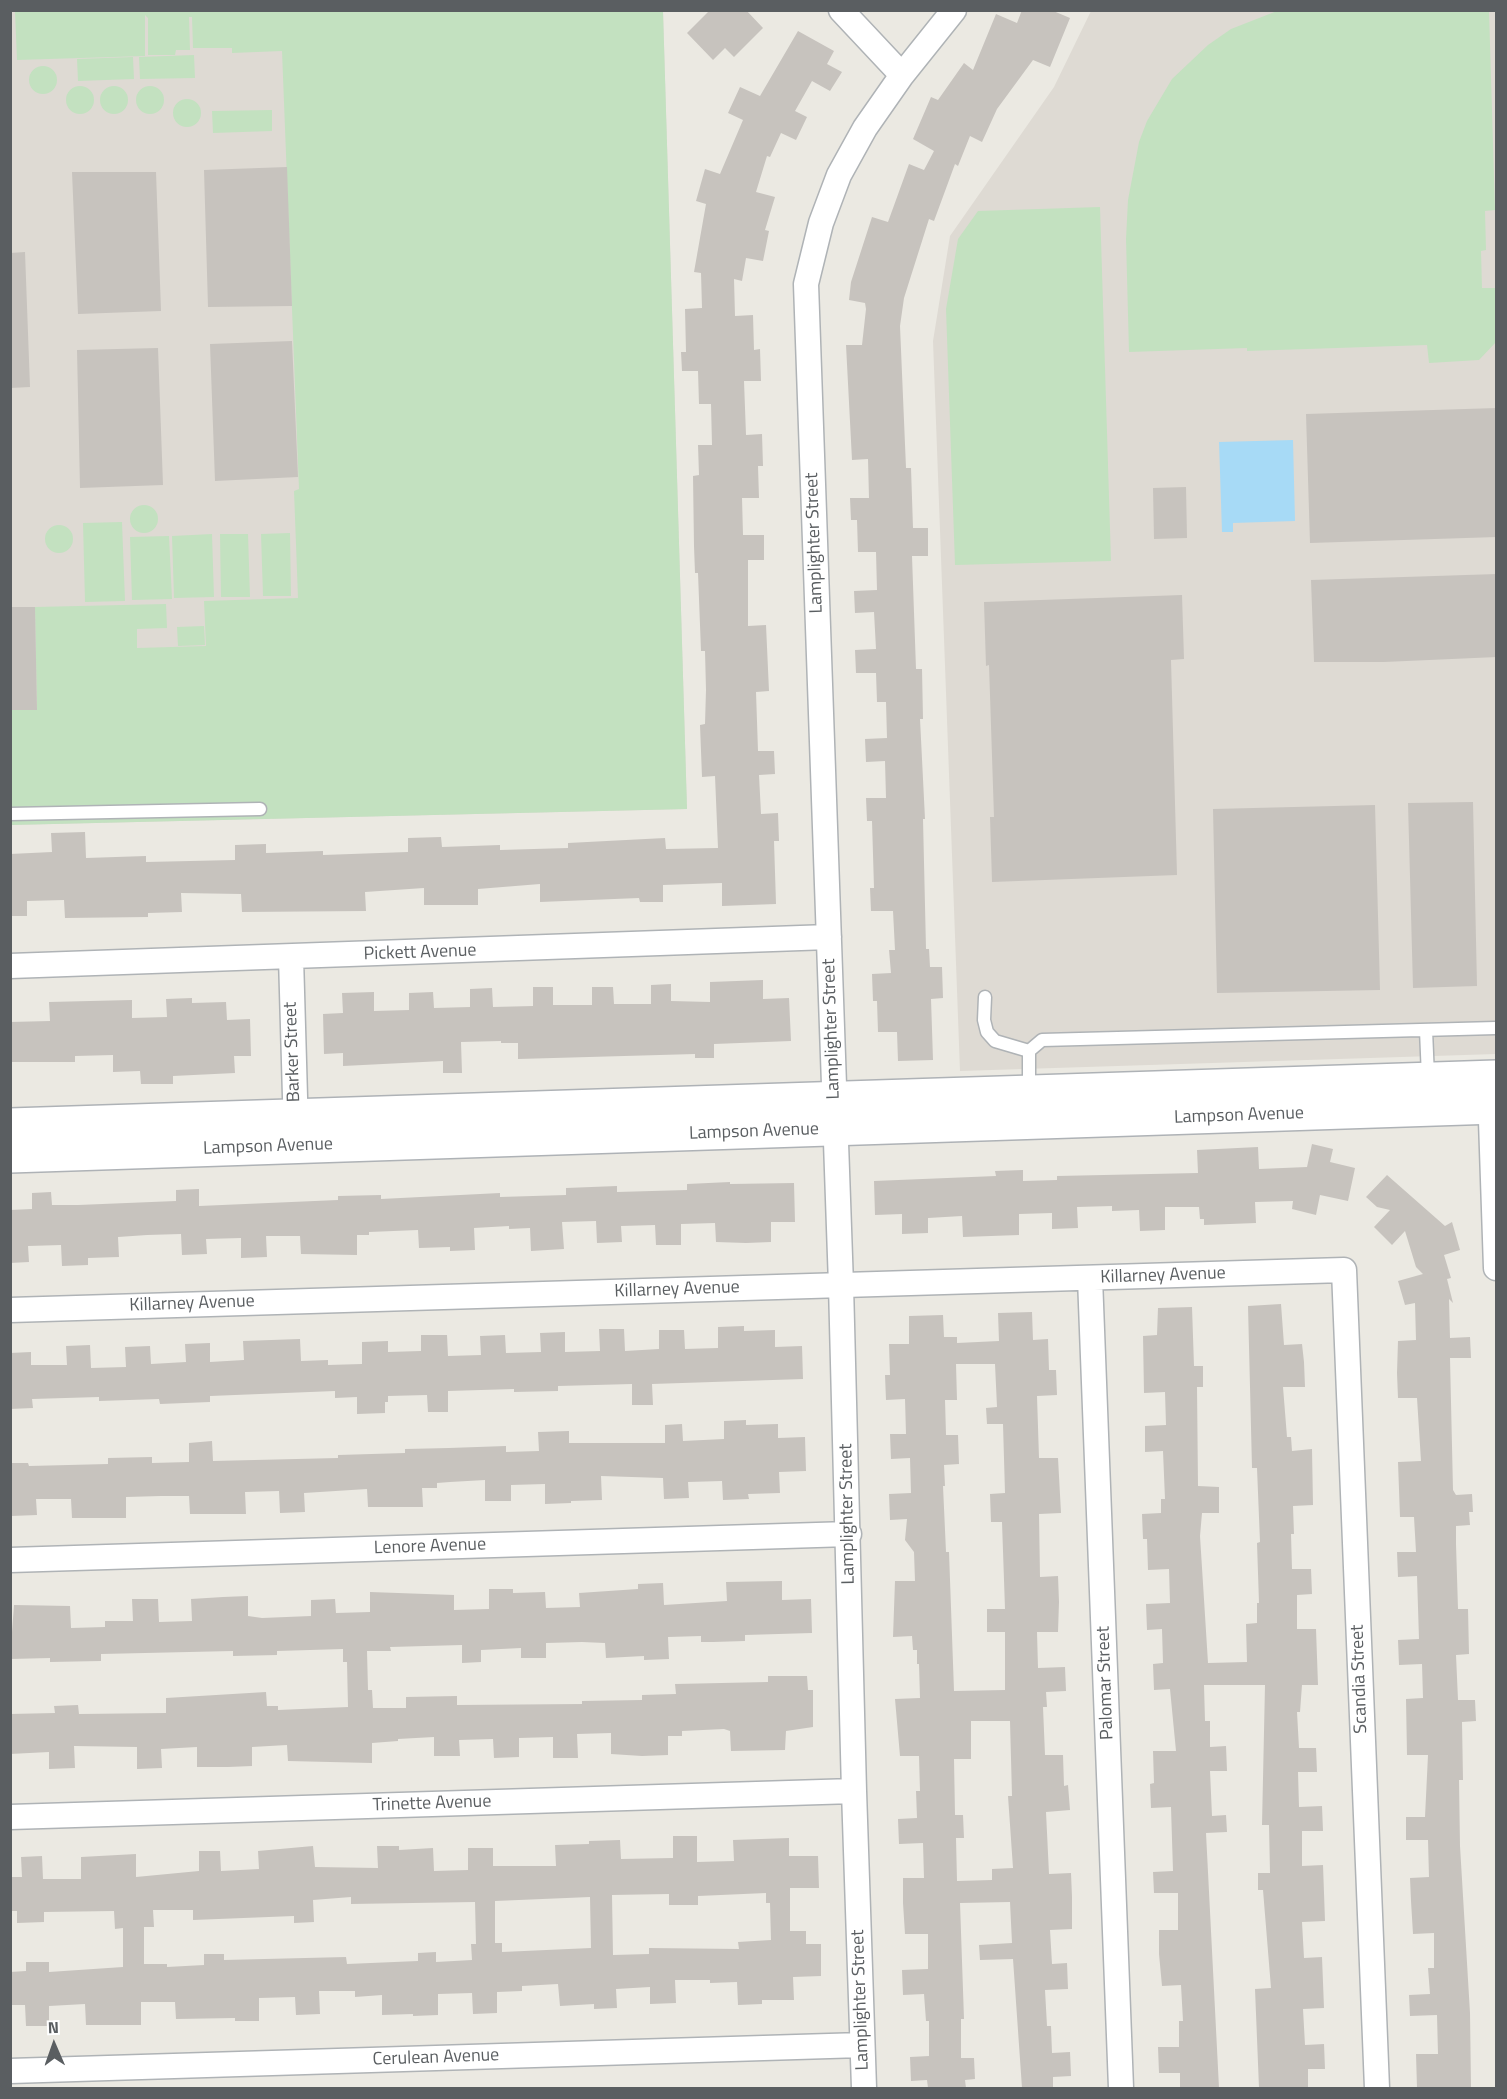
<!DOCTYPE html>
<style>
body{margin:0}
#map{position:relative;width:1507px;height:2099px;overflow:hidden;background:#ebe9e2;font-family:"Titillium Web",sans-serif}
canvas{display:block}
.frame{position:absolute;inset:0;border:12px solid #5a5e61;pointer-events:none}
.north{position:absolute;left:24px;top:2015px;width:60px;height:60px;-webkit-text-stroke:4px #fff;paint-order:stroke;rotate:358deg;font-size:16px;font-weight:700;line-height:24px;text-align:center;color:#5a5e61}
.north::after{content:'';display:block;margin:auto;width:21px;height:27px;background:#5a5e61;clip-path:polygon(50% 0,100% 100%,50% 72%,0 100%)}
</style>
<div id="map">
<canvas width="1507" height="2099"></canvas>
<div class="frame"></div>
<div class="north">N</div>
</div>
<script>
const ctx = document.querySelector('canvas').getContext('2d');
ctx.lineJoin = 'round';
function fill(path, color) { ctx.fillStyle = color; ctx.fill(path, 'evenodd'); }
const shape = rows => new Path2D(rows.map(r => 'M' + r).join(''));
function stroke(path, color, width, dash) { ctx.strokeStyle = color; ctx.lineWidth = width; ctx.lineCap = dash ? 'butt' : 'round'; ctx.setLineDash(dash || []); ctx.stroke(path); }
function write(font, color, halo, rows, align = 'center') {
  ctx.font = font + ' "Titillium Web",sans-serif'; ctx.lineWidth = 4.5; ctx.setLineDash([]); ctx.textBaseline = 'middle'; ctx.strokeStyle = halo; ctx.fillStyle = color; for (const [text, x, y, turn = 0] of rows) {
    ctx.save(); ctx.translate(x, y); ctx.rotate((+turn || 0) * Math.PI / 180); ctx.textAlign = isNaN(turn) ? turn : align; if (halo) ctx.strokeText(text, 0, 0); ctx.fillText(text, 0, 0); ctx.restore();
  }
}
const education = shape([
 [10,11,663,11,687,809,11,825],
 [1091,11,1496,11,1496,1054,960,1071,933,341,950,236,1054,87]
]);
const green = shape([
 [15,11,663,11,687,809,11,825,10,710,37,709,35,607,166,604,167,628,137,629,137,648,206,646,204,601,298,598,294,491,299,489,282,51,232,53,232,48,193,48,192,17,189,17,190,50,176,50,175,55,148,55,148,18,145,15,145,56,17,60],
 [1277,11,1489,11,1495,210,1485,211,1486,250,1481,251,1482,288,1496,288,1496,342,1479,360,1429,363,1427,345,1247,351,1247,348,1129,352,1126,239,1128,200,1139,142,1147,121,1172,79,1208,45,1231,29],
 [194,55,195,78,140,79,139,57],
 [133,57,134,79,78,81,77,59],
 '29 80a14 14 0 1 1 28 0a14 14 0 1 1-28 0Z',
 '66 100a14 14 0 1 1 28 0a14 14 0 1 1-28 0Z',
 '136 100a14 14 0 1 1 28 0a14 14 0 1 1-28 0Z',
 '100 100a14 14 0 1 1 28 0a14 14 0 1 1-28 0Z',
 '173 113a14 14 0 1 1 28 0a14 14 0 1 1-28 0Z',
 [272,110,272,131,213,133,212,111],
 [1100,207,1111,561,955,565,946,309,958,239,978,211],
 '130 519a14 14 0 1 1 28 0a14 14 0 1 1-28 0Z',
 [122,522,125,601,85,602,83,523],
 '45 539a14 14 0 1 1 28 0a14 14 0 1 1-28 0Z',
 [290,533,291,596,263,596,261,534],
 [212,534,214,597,174,598,172,536],
 [220,534,248,534,250,597,221,597],
 [169,536,172,599,132,600,130,537],
 [204,626,205,645,178,646,177,627]
]);
const water = shape([
 [1293,440,1295,521,1233,523,1233,532,1222,532,1219,442]
]);
const building = shape([
 [710,10,746,10,763,28,734,57,725,48,713,60,687,33],
 [1022,10,1051,10,1070,18,1050,67,1033,60,997,109,982,142,970,136,958,166,955,164,934,221,929,219,904,298,900,326,906,468,911,468,913,528,928,528,928,556,912,556,916,669,922,669,923,719,920,719,925,819,923,819,926,949,929,949,930,967,942,967,943,998,931,999,933,1060,898,1061,897,1032,878,1032,877,1001,873,1001,872,974,891,973,889,950,895,950,893,911,871,911,870,888,874,888,872,821,867,821,866,798,886,798,885,761,866,762,865,739,887,738,886,702,877,702,876,673,856,673,855,650,876,649,874,612,855,613,854,591,877,590,876,552,858,552,857,520,851,520,850,498,869,498,868,459,852,460,846,345,862,345,866,309,865,303,849,300,851,282,872,217,888,222,909,164,924,170,934,151,913,139,931,97,938,100,964,63,973,70,996,14,1017,23],
 [798,31,834,51,827,64,842,72,830,91,812,81,795,111,807,117,796,140,781,133,770,157,767,156,756,192,775,197,765,230,769,231,763,261,746,258,742,281,734,279,735,316,753,315,754,350,760,349,761,381,744,381,746,435,762,434,763,466,758,466,759,498,742,498,743,535,764,535,764,560,748,560,748,626,766,625,769,691,756,692,758,751,774,751,775,774,759,775,761,814,778,813,779,841,774,841,776,904,722,906,722,883,663,885,663,902,640,902,639,898,540,902,540,884,478,889,478,905,424,905,424,888,365,892,366,911,242,912,241,894,181,893,182,912,148,913,148,917,65,918,64,900,27,901,27,916,10,916,10,854,52,852,51,833,85,832,86,858,146,856,146,862,235,860,235,845,266,844,266,853,323,851,323,855,408,852,408,838,441,837,442,847,500,845,500,850,568,848,568,843,665,838,666,849,718,848,715,776,702,777,700,725,705,724,706,690,705,651,701,651,698,573,695,573,694,546,693,476,699,475,698,445,712,445,711,404,699,404,698,371,682,371,681,352,686,352,685,309,702,308,701,273,694,272,706,204,696,201,705,169,720,174,743,120,728,113,740,87,760,96],
 [287,167,292,306,208,307,204,170],
 [72,172,156,172,161,311,78,314],
 [25,252,30,387,10,388,10,253],
 [292,341,298,477,215,481,210,344],
 [158,348,163,485,80,488,77,350],
 [1497,408,1497,537,1310,543,1306,414],
 [1186,487,1187,538,1154,539,1153,488],
 [1497,574,1497,657,1384,662,1314,662,1311,580],
 [1182,595,1184,659,1171,660,1177,875,992,882,990,817,994,817,989,665,986,666,984,602],
 [10,607,35,607,37,710,10,710],
 [1473,802,1477,986,1413,988,1408,803],
 [1375,805,1380,990,1217,993,1213,809],
 [763,980,763,999,789,998,791,1041,714,1044,714,1058,695,1058,695,1054,518,1059,518,1043,501,1043,501,1041,461,1042,462,1073,443,1073,443,1061,343,1066,343,1053,324,1054,323,1014,343,1013,342,993,374,992,374,1011,409,1010,409,993,433,992,434,1008,470,1007,470,989,492,988,493,1007,533,1006,533,987,553,987,553,1005,592,1005,592,987,613,987,614,1004,651,1004,651,985,671,984,671,1001,710,1002,710,982],
 [192,998,192,1003,226,1002,227,1020,250,1019,251,1056,234,1056,235,1073,173,1076,173,1084,141,1084,140,1071,113,1072,113,1055,75,1056,75,1062,10,1062,10,1022,50,1021,49,1002,132,1000,132,1018,167,1017,166,999],
 [1312,1144,1333,1149,1330,1162,1355,1168,1348,1201,1320,1195,1316,1215,1292,1209,1293,1201,1255,1202,1256,1223,1204,1225,1204,1219,1200,1219,1199,1207,1165,1207,1165,1230,1140,1231,1139,1210,1112,1211,1112,1206,1077,1207,1078,1228,1052,1229,1052,1213,1019,1214,1019,1235,963,1237,962,1216,928,1218,928,1233,902,1234,902,1214,875,1215,874,1181,996,1176,995,1171,1023,1170,1023,1181,1057,1180,1057,1176,1198,1173,1197,1150,1258,1147,1259,1169,1307,1167],
 [1387,1175,1445,1226,1452,1222,1460,1250,1444,1255,1451,1278,1447,1279,1453,1303,1449,1299,1450,1338,1470,1337,1471,1358,1450,1358,1453,1490,1456,1495,1472,1494,1473,1512,1469,1512,1470,1525,1456,1526,1456,1544,1458,1609,1468,1609,1469,1654,1456,1655,1458,1700,1475,1700,1476,1721,1462,1722,1463,1780,1459,1780,1460,1846,1470,2013,1471,2088,1417,2088,1416,2054,1438,2054,1437,2015,1410,2016,1409,1995,1430,1994,1428,1968,1434,1968,1434,1933,1413,1934,1411,1901,1410,1878,1429,1877,1428,1840,1406,1840,1406,1817,1425,1817,1428,1755,1407,1755,1406,1699,1423,1698,1422,1664,1399,1665,1398,1640,1419,1639,1417,1576,1398,1577,1397,1552,1416,1552,1414,1517,1400,1517,1398,1462,1421,1461,1417,1398,1398,1398,1397,1373,1398,1341,1416,1340,1415,1303,1405,1305,1398,1281,1423,1274,1416,1267,1405,1231,1392,1245,1374,1227,1390,1210,1377,1207,1366,1197],
 [730,1182,730,1184,794,1183,795,1222,771,1222,771,1242,746,1243,716,1242,715,1223,681,1224,681,1245,656,1245,655,1225,621,1226,622,1242,597,1243,596,1221,562,1222,564,1249,531,1251,530,1228,509,1229,509,1226,474,1228,475,1250,450,1251,450,1247,419,1248,418,1230,369,1232,369,1235,357,1235,357,1255,301,1254,300,1236,266,1236,267,1257,241,1258,241,1238,206,1239,207,1254,182,1255,181,1234,147,1235,118,1237,119,1257,88,1258,88,1265,62,1266,61,1245,28,1246,29,1262,10,1263,10,1210,32,1209,32,1193,51,1192,52,1205,78,1205,176,1201,176,1190,199,1189,199,1206,338,1200,338,1196,381,1195,381,1199,500,1193,500,1197,566,1195,566,1188,617,1186,617,1192,687,1190,687,1184],
 [1281,1304,1284,1345,1302,1344,1304,1362,1305,1387,1283,1387,1287,1437,1291,1437,1292,1451,1312,1449,1313,1505,1293,1506,1294,1534,1291,1534,1292,1569,1311,1569,1312,1594,1297,1595,1297,1629,1316,1629,1318,1685,1302,1685,1300,1712,1297,1712,1299,1748,1316,1748,1317,1772,1298,1772,1299,1807,1322,1806,1323,1831,1302,1831,1302,1866,1323,1865,1325,1921,1302,1922,1304,1958,1322,1957,1324,2008,1303,2009,1305,2045,1324,2044,1325,2069,1308,2069,1308,2088,1259,2088,1255,1989,1271,1988,1263,1890,1258,1890,1258,1873,1270,1873,1269,1825,1262,1825,1265,1685,1204,1685,1205,1721,1210,1721,1210,1747,1226,1746,1227,1771,1210,1771,1212,1816,1226,1815,1227,1832,1206,1833,1219,2088,1180,2088,1180,2073,1159,2073,1158,2047,1179,2047,1179,2021,1183,2021,1181,1985,1162,1986,1159,1954,1159,1930,1178,1930,1178,1893,1154,1893,1153,1872,1173,1871,1171,1807,1151,1808,1150,1784,1154,1783,1153,1751,1176,1751,1170,1689,1154,1690,1153,1664,1163,1663,1162,1629,1147,1630,1146,1604,1170,1603,1169,1569,1148,1570,1147,1539,1143,1539,1142,1514,1161,1513,1161,1499,1165,1499,1163,1451,1145,1452,1145,1426,1166,1425,1165,1392,1144,1393,1143,1336,1157,1335,1158,1308,1192,1307,1194,1366,1203,1366,1203,1387,1197,1387,1198,1486,1219,1487,1219,1513,1202,1513,1200,1536,1208,1663,1247,1662,1246,1624,1257,1623,1257,1603,1259,1603,1257,1543,1260,1542,1257,1468,1252,1468,1248,1306],
 [1032,1312,1033,1340,1048,1339,1049,1370,1056,1370,1057,1395,1037,1396,1039,1458,1058,1458,1061,1513,1039,1514,1040,1577,1058,1576,1059,1602,1058,1632,1037,1632,1038,1668,1065,1667,1066,1691,1046,1692,1047,1707,1043,1707,1045,1755,1063,1755,1064,1786,1068,1785,1070,1810,1046,1812,1049,1874,1071,1873,1072,1897,1072,1929,1050,1930,1052,1964,1067,1963,1068,1989,1045,1990,1047,2026,1051,2026,1052,2053,1070,2052,1071,2076,1053,2077,1053,2088,1022,2088,1013,1959,980,1960,979,1945,1012,1943,1010,1902,960,1903,964,2019,961,2019,961,2058,974,2058,975,2079,965,2080,966,2088,928,2088,927,2080,911,2081,910,2057,929,2056,929,2021,926,2021,924,1994,903,1995,902,1970,928,1969,928,1934,905,1934,903,1903,903,1878,924,1878,923,1843,899,1844,898,1819,917,1818,916,1791,920,1791,919,1756,900,1756,895,1699,920,1698,919,1664,917,1664,917,1650,913,1650,912,1636,893,1637,895,1581,915,1581,914,1552,905,1540,907,1519,890,1520,889,1494,911,1493,910,1458,891,1459,890,1434,906,1434,905,1399,886,1400,885,1375,890,1375,889,1344,909,1344,909,1316,943,1315,944,1337,957,1337,957,1343,999,1341,998,1313],
 [956,1364,995,1364,997,1407,986,1408,987,1424,1003,1424,1005,1493,990,1494,991,1522,1002,1522,1005,1609,987,1609,987,1632,1005,1632,1005,1690,954,1691,949,1552,946,1552,943,1486,945,1486,944,1465,959,1464,958,1435,946,1435,945,1400,957,1400],
 [971,1721,1010,1721,1012,1796,1008,1796,1013,1868,992,1869,992,1880,957,1881,956,1838,964,1838,963,1815,955,1815,954,1759,971,1759],
 [744,1326,744,1331,775,1330,775,1347,802,1346,803,1379,652,1384,653,1405,632,1405,632,1384,558,1386,558,1391,514,1392,514,1389,448,1391,448,1412,428,1412,427,1395,388,1396,388,1402,385,1402,385,1413,357,1414,357,1397,335,1398,335,1391,210,1396,210,1402,160,1404,159,1399,99,1401,99,1397,32,1399,33,1408,10,1409,10,1353,31,1352,31,1365,67,1365,66,1346,90,1345,91,1368,126,1367,125,1347,150,1346,151,1364,186,1362,185,1344,210,1343,210,1362,244,1360,243,1341,300,1339,301,1361,328,1360,328,1365,362,1364,362,1342,388,1341,388,1352,421,1351,421,1335,447,1335,448,1356,481,1355,480,1336,505,1335,506,1353,541,1352,540,1333,565,1332,565,1352,600,1351,599,1329,624,1329,625,1351,659,1349,659,1330,684,1330,685,1349,718,1348,718,1327],
 [746,1420,746,1425,778,1424,778,1438,805,1437,806,1471,779,1472,780,1493,748,1494,749,1499,723,1500,722,1481,688,1482,689,1498,664,1499,663,1478,601,1476,602,1500,571,1501,571,1503,545,1504,545,1484,511,1485,511,1501,485,1501,485,1480,450,1482,437,1483,437,1488,422,1488,423,1507,368,1507,367,1489,304,1493,305,1512,280,1513,279,1491,245,1492,246,1514,190,1514,189,1496,161,1496,126,1497,126,1518,72,1518,71,1499,36,1499,37,1515,11,1516,10,1463,28,1463,29,1466,108,1464,108,1458,152,1457,152,1463,189,1462,189,1443,212,1441,213,1461,338,1458,338,1455,405,1453,405,1449,449,1448,506,1446,506,1452,539,1451,538,1432,569,1431,569,1443,665,1443,665,1425,682,1424,683,1441,724,1439,724,1421],
 [782,1581,782,1600,811,1599,812,1633,745,1635,745,1641,713,1642,701,1642,701,1636,668,1637,669,1659,644,1660,644,1656,606,1658,605,1643,582,1642,546,1643,546,1658,521,1658,521,1648,481,1650,481,1662,462,1663,462,1645,390,1647,391,1651,367,1651,368,1690,372,1690,373,1708,406,1708,406,1697,457,1696,457,1705,582,1704,582,1701,642,1700,642,1695,676,1694,675,1684,768,1682,768,1676,807,1676,808,1690,813,1690,813,1727,786,1731,785,1750,731,1751,730,1731,724,1729,682,1731,682,1736,668,1736,668,1755,642,1756,611,1754,611,1733,577,1734,578,1758,553,1758,553,1737,519,1738,519,1757,494,1758,493,1739,459,1740,460,1756,434,1756,434,1737,398,1739,398,1741,372,1743,372,1763,288,1761,287,1745,252,1747,252,1766,228,1767,197,1767,197,1747,161,1749,162,1768,137,1769,137,1747,74,1746,75,1768,49,1769,49,1752,10,1754,10,1714,55,1713,54,1706,78,1705,79,1714,166,1713,166,1698,266,1692,267,1706,278,1706,278,1710,348,1707,347,1662,343,1662,343,1649,277,1651,277,1655,233,1656,233,1651,101,1654,101,1661,50,1662,50,1658,10,1659,14,1605,70,1606,71,1628,105,1627,105,1621,133,1621,132,1599,158,1599,159,1622,192,1621,191,1599,223,1597,248,1596,248,1616,262,1618,311,1616,311,1600,335,1599,336,1613,370,1612,370,1592,454,1595,454,1610,489,1609,489,1589,513,1589,513,1593,545,1592,546,1608,580,1607,579,1593,638,1589,638,1584,663,1583,664,1605,727,1601,726,1582],
 [673,1836,697,1836,697,1862,734,1861,733,1840,789,1838,789,1856,818,1856,819,1888,790,1888,790,1931,806,1931,806,1944,821,1944,821,1976,793,1977,794,2000,762,2000,762,2004,738,2005,737,1982,710,1983,710,1980,675,1980,676,2003,650,2004,650,1987,616,1989,617,2008,594,2009,594,2004,560,2006,558,1984,522,1986,522,1991,497,1992,497,2013,473,2014,472,1993,438,1994,438,2015,413,2016,413,2014,382,2015,382,1995,355,1997,355,1991,319,1991,320,2014,296,2015,295,1997,259,1998,259,2021,235,2021,235,2018,176,2019,175,2002,141,2002,141,2025,86,2025,85,2004,49,2006,49,2026,26,2026,25,2005,10,2005,10,1972,26,1971,26,1962,49,1962,49,1972,123,1967,123,1928,115,1929,114,1911,44,1912,44,1922,17,1923,17,1911,10,1911,10,1877,22,1877,21,1857,42,1856,43,1879,81,1879,81,1857,136,1854,136,1877,199,1871,199,1851,220,1851,221,1871,259,1869,258,1851,313,1846,315,1867,378,1868,377,1846,399,1846,399,1850,433,1848,434,1871,468,1870,468,1848,493,1848,493,1866,556,1866,555,1845,589,1844,589,1841,620,1840,621,1859,673,1858],
 [766,1893,766,1903,770,1903,771,1940,738,1942,739,1949,649,1948,649,1954,613,1955,612,1895,669,1894,669,1905,698,1905,698,1896],
 [351,1897,351,1904,475,1902,476,1944,471,1944,472,1960,436,1962,436,1952,418,1953,418,1961,347,1964,346,1957,224,1960,224,1954,204,1954,204,1965,167,1967,167,1964,144,1964,144,1927,154,1927,153,1910,193,1910,193,1920,294,1916,294,1923,314,1922,313,1900],
 [590,1897,591,1948,502,1952,502,1943,495,1943,495,1901]
]);
const service = shape([
 [10,814,260,809],
 [985,997,984,1020,987,1032,995,1041,1029,1051],
 [1426,1030,1428,1077],
 [1029,1091,1029,1051,1042,1040,1496,1028]
]);
const minor = shape([
 [841,10,902,75],
 [291,957,296,1132],
 [10,966,829,937],
 [1490,1091,1496,1268],
 [1090,1278,1121,2088],
 [10,1310,1344,1270,1377,2088],
 [10,1560,849,1534],
 [10,1817,854,1791],
 [10,2071,862,2045],
 [864,2088,854,1791,841,1285,806,284,821,223,839,175,865,128,902,75,954,10]
]);
const secondary = shape([
 [10,1125,1496,1077],
 [10,1156,1496,1107]
]);
const streetNames = [
 ["Lamplighter Street",815,543,-92],
 ["Pickett Avenue",420,953,-2],
 ["Lamplighter Street",832,1029,-92],
 ["Barker Street",293,1052,-92],
 ["Lampson Avenue",1239,1116,-2],
 ["Lampson Avenue",754,1132,-2],
 ["Lampson Avenue",268,1147,-2],
 ["Killarney Avenue",1163,1276,-2],
 ["Killarney Avenue",677,1290,-2],
 ["Killarney Avenue",192,1304,-2],
 ["Lamplighter Street",848,1514,-91],
 ["Lenore Avenue",430,1547,-2],
 ["Scandia Street",1360,1679,-92],
 ["Palomar Street",1106,1683,-92],
 ["Trinette Avenue",432,1804,-2],
 ["Lamplighter Street",861,2000,-92],
 ["Cerulean Avenue",436,2058,-2]
];
fill(education, '#dedad3');
fill(green, '#c3e1c0');
fill(water, '#a7daf6');
fill(building, '#c7c3be');
stroke(service, '#afb3b6', 15);
stroke(minor, '#afb3b6', 27);
stroke(secondary, '#aeb2b6', 36);
stroke(service, '#fff', 12);
stroke(minor, '#fff', 24);
stroke(secondary, '#fff', 33);
write('18px', '#5a5e61', '#fff', streetNames);
</script>
